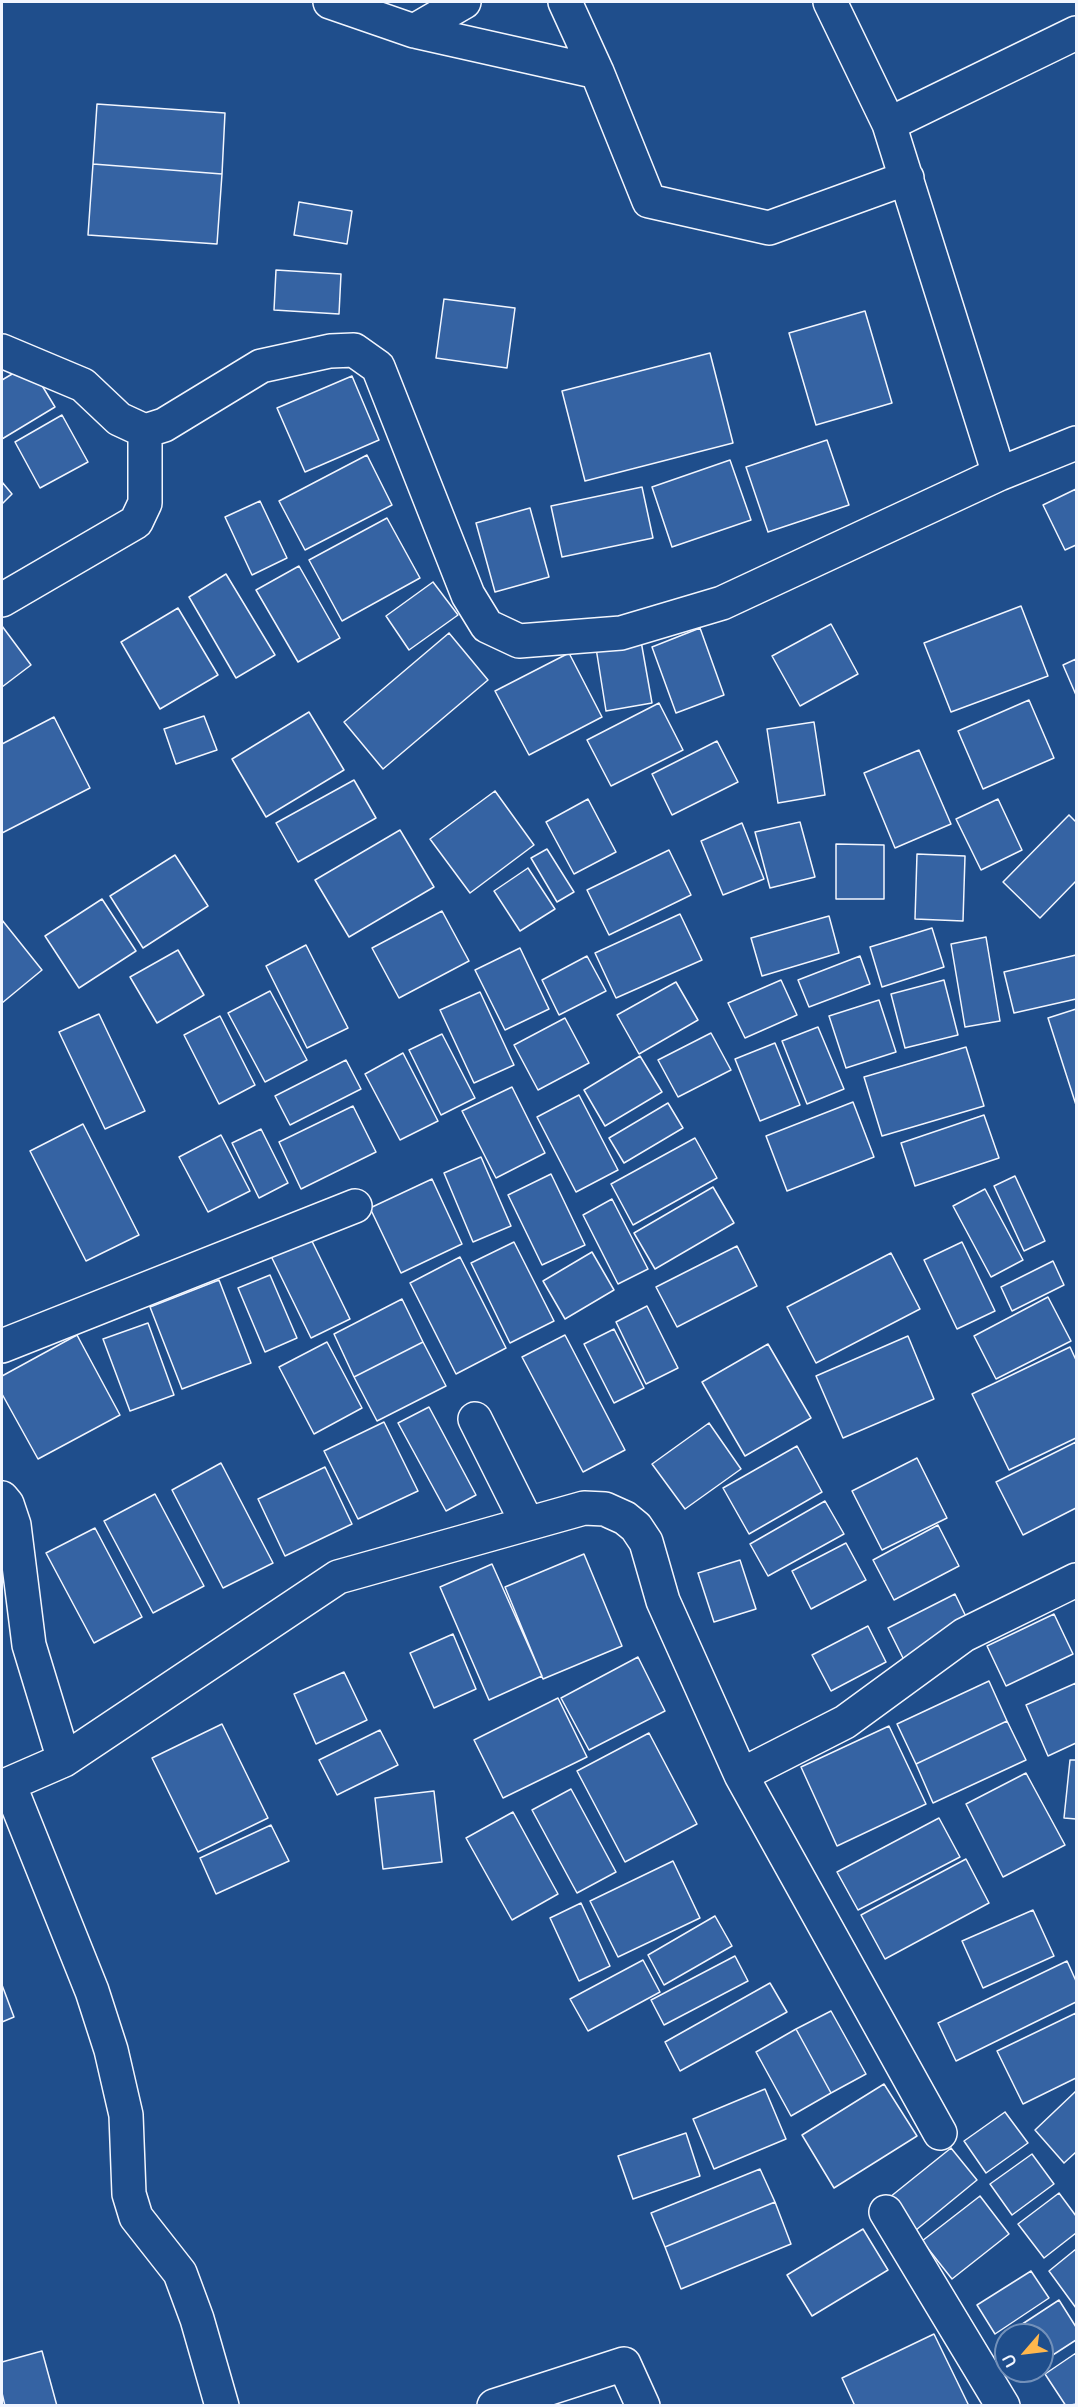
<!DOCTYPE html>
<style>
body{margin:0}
#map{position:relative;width:1078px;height:2407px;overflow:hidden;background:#1f4e8c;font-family:"Varela Round",sans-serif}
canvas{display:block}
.frame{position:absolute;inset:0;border:3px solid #f2f6ff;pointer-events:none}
.north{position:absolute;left:994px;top:2323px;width:60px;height:60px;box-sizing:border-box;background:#1f4e8c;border:2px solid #7391ba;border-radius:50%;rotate:242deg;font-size:16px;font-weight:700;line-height:24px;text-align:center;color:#f2f6ff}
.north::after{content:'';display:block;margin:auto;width:21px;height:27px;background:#ffb74d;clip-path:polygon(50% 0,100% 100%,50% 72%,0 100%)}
</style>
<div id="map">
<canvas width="1078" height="2407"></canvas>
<div class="frame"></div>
<div class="north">U</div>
</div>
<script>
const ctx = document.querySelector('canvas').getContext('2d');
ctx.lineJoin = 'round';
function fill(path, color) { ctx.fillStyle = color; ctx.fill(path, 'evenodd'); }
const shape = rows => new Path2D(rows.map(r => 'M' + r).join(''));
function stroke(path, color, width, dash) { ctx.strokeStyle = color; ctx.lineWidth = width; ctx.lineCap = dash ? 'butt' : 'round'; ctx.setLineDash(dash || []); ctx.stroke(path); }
const building = shape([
 [97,104,225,113,222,174,93,164,97,104],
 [93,164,222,174,217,244,88,235,93,164],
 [299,202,352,211,347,244,294,235,299,202],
 [276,270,341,274,339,314,274,310,276,270],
 [444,299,515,308,507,368,436,358,444,299],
 [865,311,892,403,816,425,789,333,865,311],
 [710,353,733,443,585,481,562,391,710,353],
 [29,364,55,407,2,439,2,380,29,364],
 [352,376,379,440,305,472,277,408,352,376],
 [62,415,88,462,40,488,15,442,62,415],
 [827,440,849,505,768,532,746,467,827,440],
 [367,455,392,505,305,550,279,501,367,455],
 [730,460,751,520,672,547,652,487,730,460],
 [2,482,12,494,2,504,2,482],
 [642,487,653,538,562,557,551,506,642,487],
 [1076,489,1076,545,1065,550,1043,505,1076,489],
 [260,501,287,558,252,575,225,517,260,501],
 [530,508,549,577,495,592,476,523,530,508],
 [387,518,420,578,342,621,309,560,387,518],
 [299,566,340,638,298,662,256,590,299,566],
 [226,574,275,655,236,678,189,597,226,574],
 [433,582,458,615,409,650,386,616,433,582],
 [1021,606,1048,676,951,712,924,643,1021,606],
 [178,608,218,675,160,709,121,642,178,608],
 [831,624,858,674,800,706,772,656,831,624],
 [2,626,31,665,2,687,2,626],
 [700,628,724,695,676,713,652,647,700,628],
 [449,633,488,680,383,769,344,722,449,633],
 [641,641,652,703,606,711,596,648,641,641],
 [569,653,602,717,529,755,495,691,569,653],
 [1076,659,1076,695,1063,665,1076,659],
 [1029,700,1054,758,983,789,958,731,1029,700],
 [659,703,683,750,611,786,587,740,659,703],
 [309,712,344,770,266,817,232,759,309,712],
 [204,716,217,750,176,764,164,729,204,716],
 [54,717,90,788,2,833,2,744,54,717],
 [814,722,825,795,778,803,767,729,814,722],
 [717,741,738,782,672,815,652,774,717,741],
 [919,750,951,824,895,848,864,773,919,750],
 [354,780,376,818,298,862,276,823,354,780],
 [495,791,534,845,470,893,430,839,495,791],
 [588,799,616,852,574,874,546,822,588,799],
 [998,799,1022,850,981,870,956,819,998,799],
 [1069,815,1076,822,1076,881,1040,918,1003,882,1069,815],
 [800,822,815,877,770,888,755,832,800,822],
 [742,823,764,879,723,895,701,841,742,823],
 [400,830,434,887,349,937,315,880,400,830],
 [836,844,884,845,884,899,836,899,836,844],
 [547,849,574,892,557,902,531,858,547,849],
 [669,850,691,895,609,935,587,890,669,850],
 [917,854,965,856,963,921,915,919,917,854],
 [175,855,208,906,143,948,110,896,175,855],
 [528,868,555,909,520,931,494,891,528,868],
 [102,899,136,951,79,988,45,936,102,899],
 [442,911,469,961,399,998,372,948,442,911],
 [680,914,702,960,616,998,595,953,680,914],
 [829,916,839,953,762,976,751,938,829,916],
 [2,920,42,970,2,1003,2,920],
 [932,928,944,967,882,987,870,947,932,928],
 [986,937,1000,1021,965,1027,951,944,986,937],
 [306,945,348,1028,307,1048,266,966,306,945],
 [520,948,549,1009,505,1030,475,970,520,948],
 [178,950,204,995,157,1023,130,977,178,950],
 [1076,955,1076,999,1014,1013,1004,972,1076,955],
 [587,956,606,991,559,1015,542,980,587,956],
 [860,956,870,984,809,1007,798,980,860,956],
 [781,980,797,1015,745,1038,728,1003,781,980],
 [944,980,958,1035,905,1048,891,994,944,980],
 [676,982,698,1020,639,1054,617,1015,676,982],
 [270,991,307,1060,265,1082,228,1013,270,991],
 [480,992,514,1065,474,1083,440,1010,480,992],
 [879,1000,896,1052,846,1068,829,1016,879,1000],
 [1076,1009,1076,1105,1048,1018,1076,1009],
 [99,1014,145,1111,105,1129,59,1032,99,1014],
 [220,1016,255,1085,219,1104,184,1035,220,1016],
 [565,1018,589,1063,538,1090,514,1045,565,1018],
 [818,1027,844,1089,807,1104,782,1041,818,1027],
 [711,1033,731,1070,678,1097,658,1060,711,1033],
 [442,1034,475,1098,441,1115,409,1050,442,1034],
 [775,1043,800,1105,760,1121,735,1059,775,1043],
 [966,1047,984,1106,882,1136,864,1077,966,1047],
 [403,1053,438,1121,400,1140,365,1074,403,1053],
 [640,1056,662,1092,605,1126,584,1090,640,1056],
 [346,1060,361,1089,290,1125,275,1096,346,1060],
 [512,1087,545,1153,496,1178,462,1111,512,1087],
 [579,1095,618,1170,576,1192,537,1117,579,1095],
 [853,1102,874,1157,787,1191,766,1136,853,1102],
 [668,1103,683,1128,624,1163,609,1138,668,1103],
 [353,1106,376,1152,301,1189,279,1142,353,1106],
 [984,1115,999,1158,915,1186,901,1143,984,1115],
 [83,1124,139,1235,86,1261,30,1151,83,1124],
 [261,1129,288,1183,259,1198,232,1143,261,1129],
 [221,1135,250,1191,208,1212,179,1157,221,1135],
 [695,1138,717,1178,633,1225,611,1184,695,1138],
 [481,1157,511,1226,473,1242,444,1173,481,1157],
 [551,1174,585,1245,542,1265,508,1195,551,1174],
 [1015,1176,1045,1241,1024,1251,994,1186,1015,1176],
 [432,1179,462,1244,401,1273,370,1208,432,1179],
 [713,1187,734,1223,655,1269,634,1233,713,1187],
 [985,1189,1023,1260,991,1277,953,1206,985,1189],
 [612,1199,648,1269,618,1284,583,1215,612,1199],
 [308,1233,350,1319,311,1338,269,1252,308,1233],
 [514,1242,554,1321,510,1343,471,1263,514,1242],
 [962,1242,995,1311,957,1329,924,1260,962,1242],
 [737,1246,757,1286,677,1327,656,1287,737,1246],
 [592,1252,614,1290,565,1319,543,1281,592,1252],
 [891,1253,920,1309,816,1363,787,1307,891,1253],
 [460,1257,506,1348,456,1374,410,1283,460,1257],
 [1053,1261,1064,1285,1012,1311,1001,1287,1053,1261],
 [270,1275,297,1338,265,1352,238,1288,270,1275],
 [219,1280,251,1363,182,1389,150,1307,219,1280],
 [1048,1297,1071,1341,996,1379,974,1336,1048,1297],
 [402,1299,423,1342,354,1377,334,1334,402,1299],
 [647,1306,678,1368,646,1384,616,1322,647,1306],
 [148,1323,174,1395,130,1411,103,1339,148,1323],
 [614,1329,644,1388,614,1403,584,1344,614,1329],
 [77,1335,120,1415,38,1459,2,1394,2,1376,77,1335],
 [565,1335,625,1450,583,1472,522,1357,565,1335],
 [908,1336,934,1399,843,1438,816,1376,908,1336],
 [327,1342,362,1408,314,1434,279,1367,327,1342],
 [423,1342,446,1386,377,1421,354,1377,423,1342],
 [768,1344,811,1418,745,1456,702,1382,768,1344],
 [1070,1347,1076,1360,1076,1438,1009,1470,972,1394,1070,1347],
 [429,1407,476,1495,446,1511,398,1423,429,1407],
 [384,1422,418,1491,358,1519,324,1451,384,1422],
 [709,1423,741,1469,685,1509,652,1464,709,1423],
 [1076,1442,1076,1508,1023,1535,996,1482,1076,1442],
 [797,1446,822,1492,749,1534,723,1488,797,1446],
 [917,1458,947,1518,882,1550,852,1491,917,1458],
 [221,1463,273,1563,223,1588,172,1490,221,1463],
 [325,1467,352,1524,285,1556,258,1499,325,1467],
 [155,1494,204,1586,153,1613,104,1521,155,1494],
 [825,1501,844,1534,768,1576,750,1544,825,1501],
 [938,1525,959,1566,894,1600,873,1560,938,1525],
 [95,1528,142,1617,94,1643,46,1553,95,1528],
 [846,1543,866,1580,811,1609,792,1571,846,1543],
 [584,1554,622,1646,543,1679,505,1587,584,1554],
 [740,1560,756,1609,714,1622,698,1573,740,1560],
 [492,1564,542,1676,489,1700,440,1587,492,1564],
 [955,1594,971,1627,904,1660,888,1628,955,1594],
 [1054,1614,1073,1654,1006,1686,987,1646,1054,1614],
 [868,1626,886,1662,831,1691,812,1655,868,1626],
 [453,1634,476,1689,434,1708,410,1653,453,1634],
 [638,1657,665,1711,589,1750,561,1698,638,1657],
 [344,1672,367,1720,316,1744,294,1694,344,1672],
 [989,1681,1007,1721,916,1764,897,1724,989,1681],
 [1076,1683,1076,1743,1048,1756,1026,1705,1076,1683],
 [558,1698,587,1757,503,1798,474,1740,558,1698],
 [1007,1721,1026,1760,933,1803,916,1764,1007,1721],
 [222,1724,268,1818,198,1852,152,1758,222,1724],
 [889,1726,926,1804,837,1846,801,1767,889,1726],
 [380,1730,398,1765,337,1795,319,1760,380,1730],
 [649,1733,697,1824,625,1862,577,1771,649,1733],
 [1070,1760,1076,1760,1076,1819,1064,1818,1070,1760],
 [1026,1773,1065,1845,1003,1877,966,1804,1026,1773],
 [571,1789,616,1872,577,1893,532,1810,571,1789],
 [434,1791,442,1862,383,1869,375,1798,434,1791],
 [513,1812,558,1894,512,1920,466,1838,513,1812],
 [939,1818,960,1857,858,1910,837,1872,939,1818],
 [271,1825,289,1861,216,1894,200,1858,271,1825],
 [966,1859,989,1903,885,1959,861,1915,966,1859],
 [673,1861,700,1918,618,1957,590,1901,673,1861],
 [581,1903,610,1966,579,1981,550,1918,581,1903],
 [1033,1910,1054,1956,983,1988,962,1941,1033,1910],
 [715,1916,732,1946,664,1985,648,1955,715,1916],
 [735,1956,748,1981,664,2025,651,2000,735,1956],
 [643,1960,660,1992,588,2031,570,1999,643,1960],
 [1067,1961,1076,1981,1076,2002,956,2061,938,2023,1067,1961],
 [770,1983,787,2012,680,2071,665,2042,770,1983],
 [2,1985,14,2017,2,2022,2,1985],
 [831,2011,866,2074,831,2093,796,2029,831,2011],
 [1076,2013,1076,2078,1023,2104,997,2051,1076,2013],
 [796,2029,831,2093,791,2116,756,2052,796,2029],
 [884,2084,917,2136,834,2188,802,2135,884,2084],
 [765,2089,786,2139,714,2169,693,2119,765,2089],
 [1076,2091,1076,2152,1064,2163,1035,2130,1076,2091],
 [1005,2112,1028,2143,986,2173,964,2141,1005,2112],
 [686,2133,700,2176,633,2199,618,2156,686,2133],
 [951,2148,977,2180,916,2230,890,2197,951,2148],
 [1032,2154,1054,2184,1012,2215,990,2184,1032,2154],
 [760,2169,775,2202,665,2247,651,2213,760,2169],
 [1059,2193,1076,2216,1076,2233,1044,2258,1018,2224,1059,2193],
 [980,2196,1009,2234,952,2279,922,2241,980,2196],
 [775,2202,791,2244,681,2289,665,2247,775,2202],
 [863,2229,888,2270,812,2316,787,2275,863,2229],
 [1076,2249,1076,2308,1049,2271,1076,2249],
 [1031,2271,1049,2298,995,2334,977,2305,1031,2271],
 [1059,2300,1076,2327,1076,2340,1042,2362,1042,2335,1006,2335,1006,2340,1004,2336,1059,2300],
 [934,2334,969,2406,855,2406,842,2378,934,2334],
 [42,2351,57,2406,5,2406,2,2393,2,2362,42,2351],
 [1076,2353,1076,2404,1066,2406,1045,2374,1076,2353]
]);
const minor = shape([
 [330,2,414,31],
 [464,2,414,31,597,72],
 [565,2,597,72,649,201,769,228,907,178],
 [830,2,889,124,999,474],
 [889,124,1076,33],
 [2,351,83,385,119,419,145,431,164,425,261,366,330,351,354,350,378,367,468,595,487,626,519,641,621,633,722,603,999,474,1076,443],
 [2,600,136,522,145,503,145,431],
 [2,1346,355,1206],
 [475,1419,527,1523],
 [2,1498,7,1504,14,1525,29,1645,64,1760],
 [741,1775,940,2133],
 [9,1784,92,1991,111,2050,126,2115,129,2194,136,2217,180,2273,197,2319,222,2406],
 [2,1787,64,1760,338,1577,584,1508,605,1509,625,1518,636,1527,646,1542,663,1601,741,1775,845,1722,964,1635,1076,1580],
 [886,2212,1003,2406],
 [494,2406,624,2364,643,2406]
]);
fill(building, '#3563a3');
stroke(building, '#f2f6ff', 1.5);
stroke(minor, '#f2f6ff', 36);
stroke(minor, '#1f4e8c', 33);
</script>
